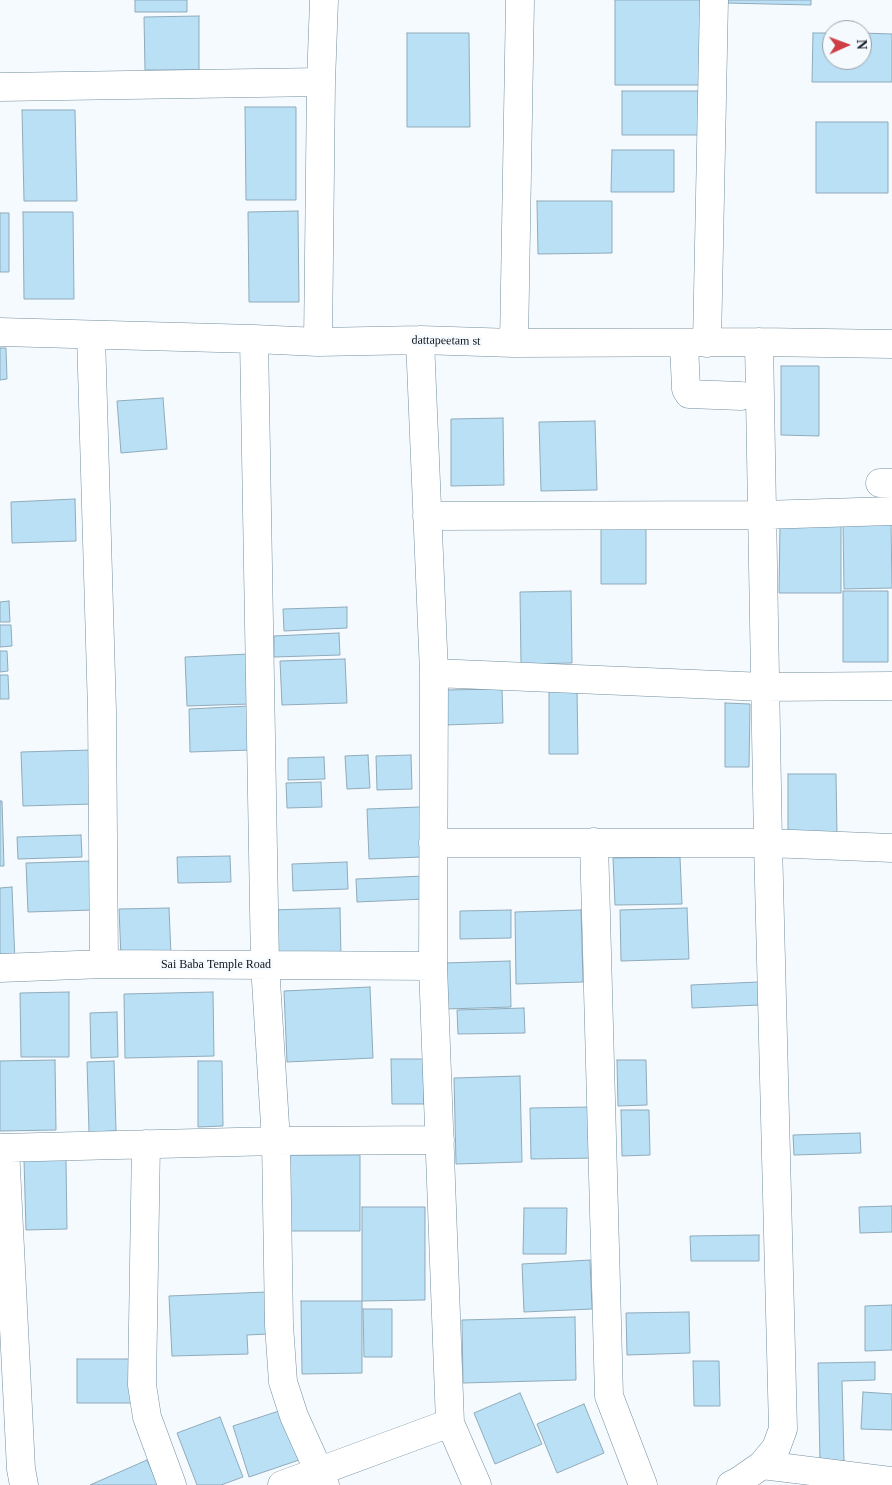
<!DOCTYPE html>
<style>
body{margin:0}
#map{position:relative;width:892px;height:1485px;overflow:hidden;background:#f5fafe;font-family:"Times New Roman",serif}
canvas{display:block}
.north{position:absolute;left:822px;top:20px;width:50px;height:50px;box-sizing:border-box;background:#f5fafe;border:1px solid #989fa4;border-radius:50%;rotate:88deg;font-size:14px;font-weight:700;line-height:20px;text-align:center;color:#0c161c}
.north::after{content:'';display:block;margin:auto;width:18px;height:22px;background:#ce3e44;clip-path:polygon(50% 0,100% 100%,50% 72%,0 100%)}
</style>
<div id="map">
<canvas width="892" height="1485"></canvas>
<div class="north">N</div>
</div>
<script>
const ctx = document.querySelector('canvas').getContext('2d');
ctx.lineJoin = 'round';
function fill(path, color) { ctx.fillStyle = color; ctx.fill(path, 'evenodd'); }
const shape = rows => new Path2D(rows.map(r => 'M' + r).join(''));
function stroke(path, color, width, dash) { ctx.strokeStyle = color; ctx.lineWidth = width; ctx.lineCap = dash ? 'butt' : 'round'; ctx.setLineDash(dash || []); ctx.stroke(path); }
function write(font, color, halo, rows, align = 'center') {
  ctx.font = font + ' "Times New Roman",serif'; ctx.lineWidth = 4.5; ctx.setLineDash([]); ctx.textBaseline = 'middle'; ctx.strokeStyle = halo; ctx.fillStyle = color; for (const [text, x, y, turn = 0] of rows) {
    ctx.save(); ctx.translate(x, y); ctx.rotate((+turn || 0) * Math.PI / 180); ctx.textAlign = isNaN(turn) ? turn : align; if (halo) ctx.strokeText(text, 0, 0); ctx.fillText(text, 0, 0); ctx.restore();
  }
}
const building = shape([
 [135,0,187,0,187,12,135,12,135,0],
 [615,0,702,0,702,85,615,85,615,0],
 [726,0,811,0,811,5,726,3,726,0],
 [199,16,199,70,145,70,144,17,199,16],
 [407,33,469,33,470,127,407,127,407,33],
 [813,33,832,33,832,60,862,60,862,33,892,34,892,82,812,82,813,33],
 [622,91,699,91,699,135,622,135,622,91],
 [245,107,296,107,296,200,246,200,245,107],
 [22,110,75,110,77,201,24,201,22,110],
 [816,122,888,122,888,193,816,193,816,122],
 [612,150,674,150,674,192,611,192,612,150],
 [537,201,612,201,612,253,538,254,537,201],
 [298,211,299,302,249,302,248,212,298,211],
 [23,212,73,212,74,299,24,299,23,212],
 [0,213,9,213,9,272,0,272,0,213],
 [0,348,6,348,7,379,0,380,0,348],
 [781,366,819,366,819,436,781,435,781,366],
 [163,398,167,449,121,453,117,401,163,398],
 [503,418,504,485,451,486,451,419,503,418],
 [595,421,597,490,541,491,539,422,595,421],
 [75,499,76,541,12,543,11,502,75,499],
 [601,521,646,521,646,584,601,584,601,521],
 [891,523,892,588,844,589,843,524,891,523],
 [780,524,841,524,841,593,779,593,780,524],
 [571,591,572,663,521,664,520,592,571,591],
 [843,591,888,591,888,662,843,662,843,591],
 [9,601,10,622,0,622,0,602,9,601],
 [347,607,347,628,284,631,283,609,347,607],
 [0,625,11,625,12,646,0,647,0,625],
 [339,633,340,655,274,657,274,636,339,633],
 [0,651,7,651,8,671,0,672,0,651],
 [249,654,250,704,187,706,185,657,249,654],
 [345,659,347,703,282,705,280,661,345,659],
 [0,675,8,675,9,699,0,699,0,675],
 [577,688,578,754,549,754,549,689,577,688],
 [502,689,503,723,445,725,444,690,502,689],
 [725,703,750,704,749,767,725,767,725,703],
 [249,706,251,750,190,752,189,709,249,706],
 [91,750,93,804,23,806,21,752,91,750],
 [368,755,370,788,347,789,345,756,368,755],
 [411,755,412,789,377,790,376,756,411,755],
 [324,757,325,779,288,780,288,758,324,757],
 [788,774,836,774,837,835,788,836,788,774],
 [321,782,322,807,287,808,286,783,321,782],
 [0,801,2,801,4,866,0,866,0,801],
 [420,807,422,857,369,859,367,809,420,807],
 [81,835,82,857,18,859,17,837,81,835],
 [230,856,231,882,178,883,177,857,230,856],
 [680,857,682,904,615,905,613,858,680,857],
 [92,861,94,910,28,912,26,863,92,861],
 [347,862,348,889,293,891,292,864,347,862],
 [424,876,425,899,357,902,356,879,424,876],
 [12,887,15,962,0,963,0,888,12,887],
 [169,908,171,955,121,957,119,909,169,908],
 [340,908,341,957,272,959,270,910,340,908],
 [687,908,689,959,621,961,620,910,687,908],
 [511,910,511,938,460,939,460,911,511,910],
 [581,910,583,982,516,984,515,912,581,910],
 [510,961,511,1007,446,1009,445,963,510,961],
 [758,982,759,1005,692,1008,691,985,758,982],
 [370,987,373,1058,287,1062,284,991,370,987],
 [69,992,69,1057,21,1057,20,993,69,992],
 [213,992,214,1056,125,1058,124,994,213,992],
 [524,1008,525,1033,458,1034,457,1010,524,1008],
 [117,1012,118,1057,91,1058,90,1013,117,1012],
 [391,1059,423,1059,424,1104,392,1104,391,1059],
 [55,1060,56,1130,0,1131,0,1061,55,1060],
 [617,1060,646,1060,647,1105,618,1106,617,1060],
 [114,1061,116,1131,89,1132,87,1062,114,1061],
 [198,1061,222,1061,223,1126,198,1127,198,1061],
 [520,1076,522,1162,456,1164,454,1078,520,1076],
 [594,1107,595,1158,531,1159,530,1108,594,1107],
 [621,1110,649,1110,650,1155,622,1156,621,1110],
 [860,1133,861,1153,794,1155,793,1135,860,1133],
 [290,1155,360,1155,360,1231,290,1231,290,1155],
 [66,1159,67,1229,26,1230,24,1160,66,1159],
 [892,1206,892,1232,860,1233,859,1207,892,1206],
 [362,1207,425,1207,425,1300,362,1301,362,1207],
 [524,1208,567,1208,566,1254,523,1254,524,1208],
 [759,1235,759,1261,691,1261,690,1236,759,1235],
 [590,1260,592,1309,524,1312,522,1264,590,1260],
 [267,1292,269,1334,247,1335,248,1354,172,1356,169,1296,267,1292],
 [301,1301,362,1301,362,1373,302,1374,301,1301],
 [892,1305,892,1350,865,1351,865,1306,892,1305],
 [363,1309,392,1309,392,1357,364,1357,363,1309],
 [689,1312,690,1353,627,1355,626,1313,689,1312],
 [575,1317,576,1380,463,1383,462,1320,575,1317],
 [77,1359,134,1359,134,1403,77,1403,77,1359],
 [693,1361,719,1361,720,1406,694,1406,693,1361],
 [875,1362,875,1380,842,1381,844,1461,820,1461,818,1363,875,1362],
 [863,1392,892,1394,892,1430,861,1429,863,1392],
 [520,1393,542,1444,495,1464,474,1413,520,1393],
 [584,1404,604,1453,557,1473,537,1424,584,1404],
 [285,1409,302,1459,249,1477,233,1426,285,1409],
 [220,1417,243,1477,221,1485,197,1485,177,1433,220,1417],
 [147,1460,158,1485,90,1485,147,1460]
]);
const minor = shape([
 [0,87,321,82],
 [0,332,254,339,318,342,420,340,514,343,759,342,892,344],
 [91,335,102,711,104,964],
 [254,339,265,965,276,1141,279,1325,283,1382,294,1416,325,1485],
 [420,340,434,673,433,966,450,1423,477,1485],
 [318,342,321,82,324,0],
 [514,343,520,0],
 [684,343,686,389,689,394,741,396],
 [707,343,714,0],
 [880,483,892,483],
 [427,516,762,515,892,511],
 [434,673,765,687,892,686],
 [594,842,609,1396,643,1485],
 [433,843,768,843,892,848],
 [0,968,104,964,433,966],
 [146,1144,142,1385,147,1417,172,1485],
 [0,1148,276,1141,440,1140],
 [5,1148,21,1469,24,1485],
 [762,1465,892,1481],
 [282,1485,450,1423],
 [731,1485,739,1481,762,1465,776,1448,783,1429,768,843,759,342]
]);
const streetNames = [
 ["dattapeetam st",446,341,1],
 ["Sai Baba Temple Road",216,965]
];
fill(building, '#bae0f6');
stroke(building, '#8fabba', 1);
stroke(minor, '#748f9e', 29);
stroke(minor, '#fff', 28);
write('12px', '#0c161c', '#f5fafe', streetNames);
</script>
